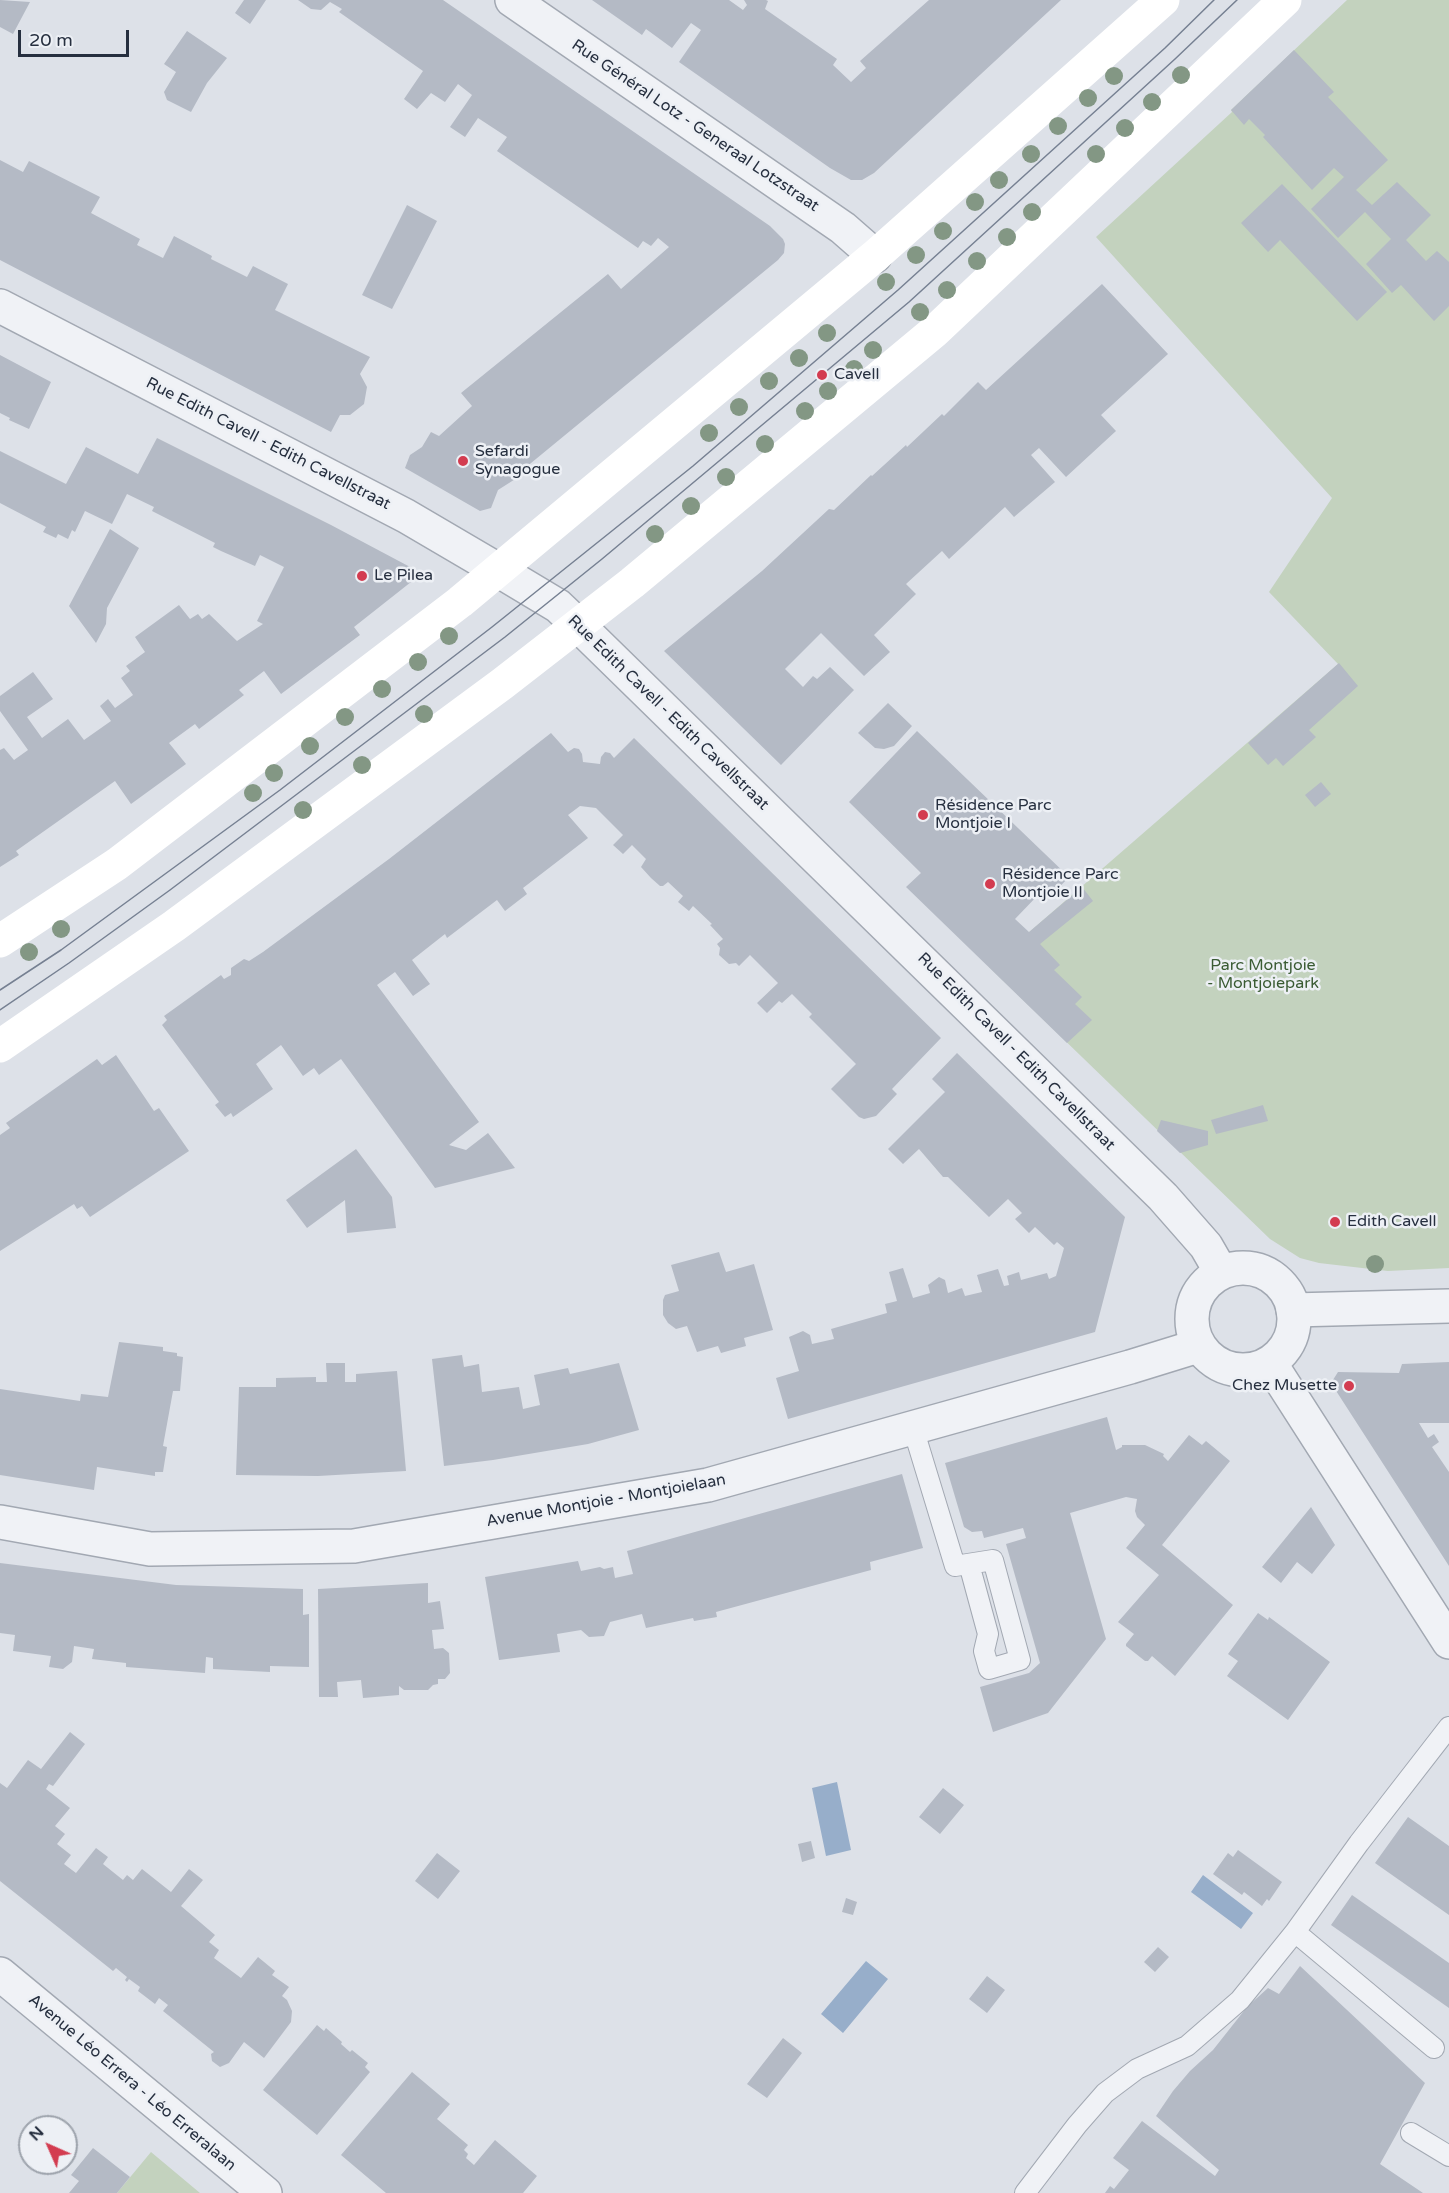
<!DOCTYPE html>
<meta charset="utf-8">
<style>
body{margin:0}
#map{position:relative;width:1449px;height:2193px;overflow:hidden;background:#dde1e8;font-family:"Varela Round",sans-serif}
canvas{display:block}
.north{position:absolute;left:18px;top:2115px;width:60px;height:60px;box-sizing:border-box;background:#edf0f5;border:2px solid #9da3ac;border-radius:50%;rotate:315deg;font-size:16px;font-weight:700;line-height:24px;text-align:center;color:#262f3f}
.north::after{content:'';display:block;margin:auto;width:21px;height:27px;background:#d33c50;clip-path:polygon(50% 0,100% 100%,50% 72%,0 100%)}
.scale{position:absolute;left:18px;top:30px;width:111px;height:27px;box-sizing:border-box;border:3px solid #262f3f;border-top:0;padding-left:8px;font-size:18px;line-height:21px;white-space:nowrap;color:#262f3f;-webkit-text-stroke:4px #edf0f5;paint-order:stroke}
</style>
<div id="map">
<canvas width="1449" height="2193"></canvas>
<div class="north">N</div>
<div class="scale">20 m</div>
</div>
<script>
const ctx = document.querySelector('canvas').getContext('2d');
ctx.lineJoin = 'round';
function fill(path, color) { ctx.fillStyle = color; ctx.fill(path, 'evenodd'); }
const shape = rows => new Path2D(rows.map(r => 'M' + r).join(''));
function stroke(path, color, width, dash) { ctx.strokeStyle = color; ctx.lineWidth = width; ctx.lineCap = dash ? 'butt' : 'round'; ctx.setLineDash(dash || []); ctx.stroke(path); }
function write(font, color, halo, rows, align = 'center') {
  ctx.font = font + ' "Varela Round",sans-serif'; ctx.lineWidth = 5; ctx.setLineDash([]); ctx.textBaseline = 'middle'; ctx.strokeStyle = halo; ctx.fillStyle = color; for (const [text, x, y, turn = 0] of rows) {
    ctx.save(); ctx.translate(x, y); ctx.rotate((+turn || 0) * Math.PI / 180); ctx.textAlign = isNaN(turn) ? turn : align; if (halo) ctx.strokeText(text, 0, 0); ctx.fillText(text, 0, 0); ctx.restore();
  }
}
const green = shape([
 [1347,0,1449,0,1449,1268,1388,1271,1319,1263,1300,1258,1270,1239,989,967,1338,664,1269,592,1332,498,1096,237,1232,112,1231,110],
 [151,2152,200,2193,117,2193]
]);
const water = shape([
 [837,1782,851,1850,826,1856,812,1788],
 [1203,1875,1253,1913,1241,1929,1191,1892],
 [866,1961,888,1979,843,2033,821,2014]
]);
const building = shape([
 [0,0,30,2,13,34,0,27],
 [244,0,266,0,250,24,235,13],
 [298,0,443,0,770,226,783,239,785,244,784,253,778,260,525,468,520,476,498,490,491,508,480,511,405,468,410,455,422,447,431,432,439,436,472,406,461,393,608,274,621,289,669,247,658,238,651,246,643,241,638,248,497,151,507,137,478,118,465,137,450,127,472,95,458,84,445,102,431,93,417,109,404,99,423,71,339,12,342,9,330,2,321,10,311,9],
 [592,0,729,0,743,10,747,5,744,0,766,0,768,1,765,9,837,59,833,65,851,82,866,68,860,61,929,0,1061,0,874,173,862,180,851,180,830,168,679,62,701,30,691,23,672,48,646,29,642,35],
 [187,31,227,58,207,83,191,112,167,100,164,92,176,72,164,64],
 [1294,50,1334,92,1328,97,1388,160,1356,190,1372,205,1397,182,1431,215,1406,240,1426,261,1437,251,1449,262,1449,306,1434,321,1401,285,1392,293,1366,264,1391,239,1365,212,1338,238,1311,209,1344,177,1334,168,1312,190,1263,137,1265,135,1249,119,1244,125,1231,110],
 [0,160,23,172,29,161,100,197,91,213,140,239,137,245,163,258,174,236,212,256,211,259,247,277,253,266,288,284,275,310,370,357,360,374,367,387,364,404,350,415,340,415,331,432,0,260],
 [1282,184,1387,292,1357,321,1280,240,1268,252,1241,223],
 [407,205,437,221,392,309,362,295],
 [1102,284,1168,354,1101,415,1116,431,1066,477,1039,448,1031,455,1055,482,1014,517,1005,507,949,559,942,551,906,584,916,594,874,635,890,652,864,676,821,633,785,669,803,687,813,676,817,679,830,667,854,690,781,765,664,651,762,571,829,509,834,510,871,475,872,476,906,445,907,447,942,414,944,416,978,382,986,390],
 [0,355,51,382,29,429,9,420,10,418,0,413],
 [157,438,331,525,412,568,411,582,354,627,360,635,281,694,264,671,239,690,244,695,199,729,195,724,169,743,186,764,131,804,115,781,16,851,19,855,0,867,0,750,4,748,14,760,28,750,0,711,0,696,33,672,53,699,27,717,42,738,68,719,84,740,111,721,100,706,108,699,115,708,133,695,121,678,130,671,126,666,145,652,135,637,179,605,190,619,198,614,202,619,209,614,237,641,263,624,257,621,284,567,260,555,255,566,221,551,213,547,215,543,152,511,154,507,127,494,112,524,85,511,75,532,72,530,68,539,58,534,56,538,43,532,46,527,0,503,0,451,66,484,86,447,138,474],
 [110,529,139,548,107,608,106,624,96,643,69,606],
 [1339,663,1358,686,1309,730,1316,737,1283,766,1276,758,1268,765,1248,743],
 [888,703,912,726,894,746,884,749,875,748,858,733],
 [917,731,1069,877,1047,900,1040,893,1015,919,1029,932,1082,887,1093,901,1040,944,1060,965,1054,970,1082,997,1075,1004,1092,1020,1067,1043,906,887,921,873,849,802],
 [551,733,568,752,574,748,579,749,582,754,583,762,600,764,601,757,605,752,610,753,614,758,634,738,941,1038,892,1089,897,1094,876,1116,864,1119,859,1117,831,1089,856,1064,809,1017,812,1014,792,994,782,1003,779,1001,767,1013,757,1003,778,983,750,955,739,966,736,963,729,964,719,955,720,948,717,944,723,939,710,925,712,924,693,906,689,911,678,902,683,896,668,882,663,886,660,886,651,878,641,867,646,859,632,845,623,854,613,845,623,835,596,808,580,806,568,815,588,838,523,888,527,894,505,911,497,900,447,938,445,934,412,960,430,984,413,996,395,972,377,985,479,1122,449,1145,466,1150,488,1133,515,1168,435,1188,341,1059,319,1075,314,1068,303,1076,281,1045,256,1064,273,1089,233,1117,231,1113,225,1117,215,1105,219,1102,162,1025,167,1020,164,1016,221,975,224,979,231,975,231,968,244,959,249,961,263,952,389,859],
 [1321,782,1331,794,1315,807,1305,795],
 [957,1053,1125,1217,1095,1332,788,1419,776,1378,799,1371,789,1337,803,1331,810,1335,812,1344,834,1339,831,1329,887,1313,885,1304,897,1301,889,1272,903,1268,913,1298,930,1293,928,1285,939,1277,945,1280,948,1293,962,1288,965,1296,982,1292,977,1275,998,1269,1004,1286,1009,1285,1007,1276,1019,1272,1021,1280,1047,1273,1049,1279,1056,1276,1064,1248,1057,1242,1054,1245,1035,1227,1029,1233,1015,1219,1022,1213,1008,1199,989,1217,948,1177,943,1177,919,1149,903,1164,888,1149,945,1092,932,1079],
 [116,1055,154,1111,159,1108,189,1151,90,1217,82,1206,77,1209,74,1204,0,1251,0,1135,10,1128,6,1123,97,1059,102,1065],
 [1263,1105,1268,1121,1216,1134,1211,1120],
 [1161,1120,1208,1131,1208,1145,1180,1153,1157,1131],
 [356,1149,392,1197,396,1228,347,1233,345,1200,307,1228,286,1200],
 [719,1252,726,1272,754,1264,773,1330,744,1338,746,1346,721,1353,718,1346,697,1352,687,1326,676,1329,668,1323,663,1315,663,1300,665,1295,679,1291,671,1265],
 [119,1342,163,1347,163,1351,177,1353,177,1356,183,1357,180,1391,173,1391,163,1446,167,1447,163,1472,155,1472,155,1476,97,1467,94,1490,0,1475,0,1389,80,1401,81,1394,108,1397],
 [462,1355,464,1367,479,1364,482,1392,519,1387,523,1409,540,1405,534,1375,568,1368,570,1374,619,1363,639,1430,588,1444,493,1460,444,1466,432,1359],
 [1449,1362,1449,1423,1419,1423,1428,1438,1434,1434,1439,1442,1432,1447,1449,1472,1449,1566,1331,1383,1338,1372,1399,1373,1402,1364],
 [326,1363,345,1363,345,1382,356,1382,356,1374,397,1371,406,1471,318,1476,236,1475,239,1387,276,1387,276,1378,316,1377,316,1382,327,1382],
 [1107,1417,1116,1450,1122,1447,1122,1445,1145,1445,1164,1454,1163,1456,1168,1461,1189,1435,1202,1445,1206,1441,1230,1461,1162,1545,1233,1605,1175,1676,1152,1656,1148,1661,1145,1661,1126,1646,1126,1644,1134,1634,1118,1622,1159,1575,1126,1548,1145,1525,1137,1517,1135,1511,1137,1499,1126,1497,1070,1513,1106,1639,1048,1713,993,1732,980,1687,1029,1673,1040,1663,1006,1544,1026,1538,1023,1528,984,1538,982,1531,972,1532,964,1527,945,1463],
 [902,1474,923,1548,870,1562,871,1570,716,1612,717,1617,694,1621,693,1618,646,1628,642,1614,610,1622,604,1636,589,1637,581,1630,557,1634,560,1652,499,1660,485,1577,578,1561,581,1571,600,1567,604,1569,613,1567,615,1578,633,1574,627,1551],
 [1311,1507,1335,1545,1312,1574,1297,1562,1281,1583,1262,1567],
 [0,1563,176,1585,303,1589,303,1615,309,1614,309,1667,270,1666,270,1672,213,1669,213,1658,206,1657,205,1673,126,1667,126,1663,92,1659,94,1649,74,1646,72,1662,63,1669,49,1667,51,1656,13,1651,15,1635,0,1633],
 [428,1583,428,1603,440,1601,444,1629,432,1630,434,1649,443,1648,449,1653,450,1673,445,1679,438,1679,438,1684,433,1685,428,1690,404,1690,399,1686,399,1695,363,1698,361,1680,337,1682,338,1697,319,1697,318,1589],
 [1258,1613,1268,1620,1269,1617,1330,1662,1288,1720,1227,1676,1238,1661,1228,1654],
 [70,1732,85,1744,53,1786,49,1784,46,1789,70,1808,55,1826,65,1834,57,1844,71,1855,64,1864,76,1873,96,1848,108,1857,103,1864,123,1880,127,1875,133,1880,142,1869,171,1892,189,1869,203,1880,181,1906,215,1935,209,1942,219,1950,214,1958,241,1978,258,1957,275,1971,272,1975,289,1987,282,1996,287,2000,292,2011,291,2022,264,2058,244,2042,229,2063,220,2067,212,2061,211,2054,214,2052,163,2011,168,2005,159,1998,155,2004,138,1991,140,1987,129,1979,127,1982,125,1980,127,1977,116,1968,113,1971,0,1881,0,1783,7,1788,28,1760,41,1769],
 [943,1788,964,1805,940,1834,919,1817],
 [1408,1817,1449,1846,1449,1915,1375,1863],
 [811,1841,815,1858,802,1862,798,1844],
 [1238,1850,1282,1882,1269,1901,1267,1899,1262,1906,1244,1892,1242,1895,1213,1874,1228,1853,1233,1857],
 [437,1853,460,1871,438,1899,415,1881],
 [1352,1895,1449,1963,1449,2008,1331,1925],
 [846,1898,857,1902,853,1915,842,1912],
 [1158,1947,1169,1957,1155,1972,1144,1962],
 [1300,1966,1425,2083,1380,2164,1423,2193,1105,2193,1110,2186,1114,2189,1129,2170,1113,2158,1142,2121,1215,2176,1219,2170,1156,2116,1173,2091,1190,2071,1213,2050,1247,2007,1268,1988,1279,1994],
 [987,1976,1005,1990,987,2013,969,1999],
 [317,2025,324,2031,326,2028,342,2042,341,2044,350,2052,352,2050,368,2063,365,2067,370,2072,317,2135,263,2090],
 [783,2038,802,2053,767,2098,747,2084],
 [412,2072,450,2104,437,2119,468,2145,464,2150,468,2154,466,2158,474,2165,495,2140,537,2176,523,2193,386,2193,341,2155],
 [93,2148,130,2177,117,2193,69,2193,79,2181,71,2175]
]);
const service = shape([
 [913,1428,955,1566,993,1560,1020,1660,989,1669,984,1651,988,1634,969,1564],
 [1295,1932,1434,2048],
 [1411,2133,1449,2156],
 [1025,2193,1077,2125,1105,2093,1137,2069,1187,2046,1240,2000,1295,1932,1359,1843,1449,1727]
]);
const minor = shape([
 [512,0,843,228,875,256],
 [0,306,406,516,498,570],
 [1293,1310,1449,1306],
 [0,1522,150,1549,354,1546,708,1485,1130,1367,1198,1346],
 [0,1974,265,2193]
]);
const tertiary = shape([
 [498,570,558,606,578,625,1163,1197,1206,1246,1221,1272],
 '1192 1319a51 51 0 1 1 102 0a51 51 0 1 1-102 0Z',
 [1270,1363,1449,1642]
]);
const secondary = shape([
 [0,941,117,864,460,602,875,256,1163,0],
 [0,1046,174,926,502,684,632,583,935,331,1285,0]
]);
const tram = shape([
 [0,990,61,950,280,790,492,627,693,466,898,290,1165,48,1214,0],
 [0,1010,69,963,170,890,505,637,602,559,909,302,1175,59,1237,0]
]);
const trees = [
 [1181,75],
 [1114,76],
 [1088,98],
 [1152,102],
 [1058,126],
 [1125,128],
 [1031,154],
 [1096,154],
 [999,180],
 [975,202],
 [1032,212],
 [943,231],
 [1007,237],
 [916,255],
 [977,261],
 [886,282],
 [947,290],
 [920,312],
 [827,333],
 [873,350],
 [799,358],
 [854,369],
 [769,381],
 [828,391],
 [739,407],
 [805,411],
 [709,433],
 [765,444],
 [726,477],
 [691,506],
 [655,534],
 [449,636],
 [418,662],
 [382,689],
 [424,714],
 [345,717],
 [310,746],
 [362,765],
 [274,773],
 [253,793],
 [303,810],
 [61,929],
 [29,952],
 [1375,1264]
];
const markers = [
 [822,375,6,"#d33c50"],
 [463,461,6,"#d33c50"],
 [362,576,6,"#d33c50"],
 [923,815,6,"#d33c50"],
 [990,884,6,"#d33c50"],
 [1335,1222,6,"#d33c50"],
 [1349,1386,6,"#d33c50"]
];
const streetNames = [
 ["Rue Général Lotz - Generaal Lotzstraat",695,126,34],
 ["Rue Edith Cavell - Edith Cavellstraat",268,444,27],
 ["Rue Edith Cavell - Edith Cavellstraat",668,713,44],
 ["Rue Edith Cavell - Edith Cavellstraat",1016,1052,45],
 ["Avenue Montjoie - Montjoielaan",606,1501,-10],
 ["Avenue Léo Errera - Léo Erreralaan",132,2083,40]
];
const poiNames = [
 ["Cavell",834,375],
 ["Sefardi",475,452],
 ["Synagogue",475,470],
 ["Le Pilea",374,576],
 ["Résidence Parc",935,806],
 ["Montjoie I",935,824],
 ["Résidence Parc",1002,875],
 ["Montjoie II",1002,893],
 ["Edith Cavell",1347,1222],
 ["Chez Musette",1337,1386,"right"]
];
const parkNames = [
 ["Parc Montjoie",1263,966],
 ["- Montjoiepark",1263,984]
];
fill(green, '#c3d2be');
fill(water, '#97aeca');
fill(building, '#b4bac5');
stroke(service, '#a2a8b2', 22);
stroke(minor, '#a2a8b2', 36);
stroke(tertiary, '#a2a8b2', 36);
stroke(service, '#f0f2f6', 20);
stroke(minor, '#f0f2f6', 33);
stroke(tertiary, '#f0f2f6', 33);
stroke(secondary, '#fff', 33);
stroke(tram, '#768092', 1.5);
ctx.fillStyle = '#839784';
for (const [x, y] of trees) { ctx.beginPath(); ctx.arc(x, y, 9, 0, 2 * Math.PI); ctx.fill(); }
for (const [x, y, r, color] of markers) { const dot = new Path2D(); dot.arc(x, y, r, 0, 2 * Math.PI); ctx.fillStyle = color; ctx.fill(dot); stroke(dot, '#edf0f5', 2); }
write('16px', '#262f3f', '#edf0f5', streetNames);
write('16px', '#262f3f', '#edf0f5', poiNames, 'left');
write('16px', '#3a5b33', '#edf0f5', parkNames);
</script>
